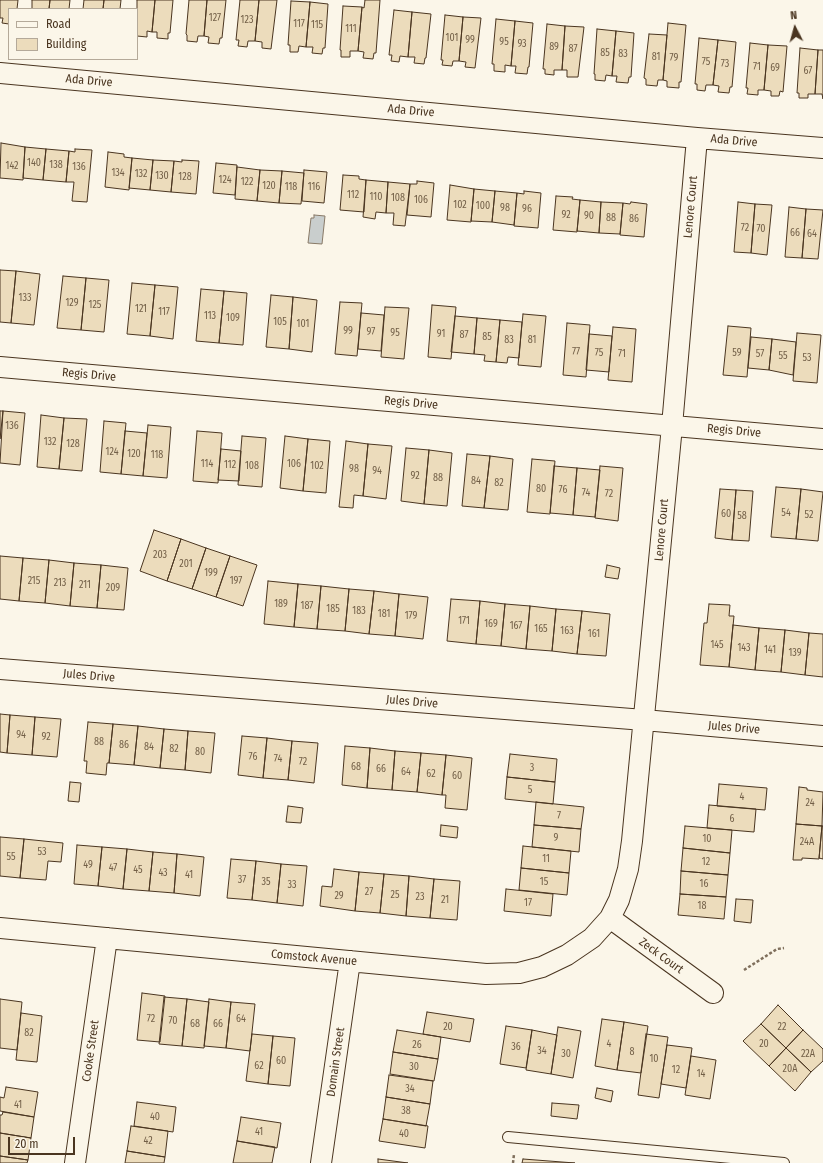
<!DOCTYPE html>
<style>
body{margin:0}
#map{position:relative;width:823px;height:1163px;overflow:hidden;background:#fbf6e9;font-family:"Fira Sans Condensed",sans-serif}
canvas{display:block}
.legend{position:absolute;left:8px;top:8px;width:130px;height:52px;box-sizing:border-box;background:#fbf6e9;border:1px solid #b4a999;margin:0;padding:5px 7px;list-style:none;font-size:12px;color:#4a3520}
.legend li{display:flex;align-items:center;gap:8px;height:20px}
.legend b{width:20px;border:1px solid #b4a999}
.north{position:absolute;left:775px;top:8px;width:40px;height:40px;-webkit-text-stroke:3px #fbf6e9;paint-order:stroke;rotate:354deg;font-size:11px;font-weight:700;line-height:16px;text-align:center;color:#4a3520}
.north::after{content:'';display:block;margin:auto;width:14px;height:18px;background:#4a3520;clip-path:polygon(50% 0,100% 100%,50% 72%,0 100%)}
.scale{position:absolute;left:8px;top:1137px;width:67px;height:18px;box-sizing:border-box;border:2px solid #4a3520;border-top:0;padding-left:5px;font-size:12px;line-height:14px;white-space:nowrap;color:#4a3520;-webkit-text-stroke:3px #fbf6e9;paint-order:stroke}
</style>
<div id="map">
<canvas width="823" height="1163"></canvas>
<ul class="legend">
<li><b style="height:5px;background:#fbf6e9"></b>Road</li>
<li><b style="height:11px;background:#ecdcbc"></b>Building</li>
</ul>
<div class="north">N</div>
<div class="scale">20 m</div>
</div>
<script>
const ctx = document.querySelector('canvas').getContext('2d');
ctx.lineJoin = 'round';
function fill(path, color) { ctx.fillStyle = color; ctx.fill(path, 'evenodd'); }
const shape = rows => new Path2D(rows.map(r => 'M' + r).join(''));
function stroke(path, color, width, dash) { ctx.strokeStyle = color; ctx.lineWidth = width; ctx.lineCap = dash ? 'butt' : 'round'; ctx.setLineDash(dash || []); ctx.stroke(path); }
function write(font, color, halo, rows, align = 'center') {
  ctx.font = font + ' "Fira Sans Condensed",sans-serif'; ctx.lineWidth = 3; ctx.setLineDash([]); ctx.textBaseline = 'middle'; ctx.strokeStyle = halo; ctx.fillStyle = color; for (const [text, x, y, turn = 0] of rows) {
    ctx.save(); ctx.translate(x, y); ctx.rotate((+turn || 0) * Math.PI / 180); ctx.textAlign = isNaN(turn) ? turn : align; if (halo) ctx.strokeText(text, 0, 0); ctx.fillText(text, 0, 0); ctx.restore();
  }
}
const water = shape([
 [314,215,325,216,322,244,308,243,311,218,314,218,314,215]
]);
const building = shape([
 [0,0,18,0,17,9,9,9,9,24,2,23,3,18,0,18,0,0],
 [32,0,50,0,49,9,32,9,32,0],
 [50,0,70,0,69,9,49,9,50,0],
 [84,0,104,0,103,9,83,9,84,0],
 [104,0,121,0,120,9,103,9,104,0],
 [137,0,155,0,152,32,147,31,147,37,137,36,137,0],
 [155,0,173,0,170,33,168,33,168,39,157,38,157,32,152,32,155,0],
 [189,0,207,0,204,36,198,36,197,42,187,41,187,35,186,34,189,0],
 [207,0,226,0,222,38,220,38,219,44,208,43,209,37,204,36,207,0],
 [240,0,259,0,255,41,248,41,247,47,238,46,239,40,236,40,240,0],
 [259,0,277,0,271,49,262,48,262,42,255,41,259,0],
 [365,0,380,0,376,53,374,53,373,59,363,58,364,52,358,51,362,7,364,8,365,0],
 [291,1,310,2,306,47,299,46,298,52,290,52,290,45,288,45,291,1],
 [310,2,328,4,325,48,323,48,322,54,312,53,313,47,306,47,310,2],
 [343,6,362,7,358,51,350,51,350,57,341,57,341,50,340,50,343,6],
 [394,10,412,12,408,57,400,56,399,62,391,61,392,55,389,55,394,10],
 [412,12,431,14,426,58,425,58,424,64,414,63,415,57,408,57,412,12],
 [445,15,463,17,459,61,453,61,452,66,442,65,443,60,441,60,445,15],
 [463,17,481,18,475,68,465,67,466,62,459,61,463,17],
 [496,19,515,21,511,66,505,65,505,72,494,71,494,64,492,64,496,19],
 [515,21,533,23,529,67,528,67,527,74,515,73,516,66,511,66,515,21],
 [668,23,686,25,681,82,679,82,679,88,667,87,667,81,663,80,668,23],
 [547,24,565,26,562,70,554,70,554,75,545,74,545,69,543,69,547,24],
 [565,26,584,27,578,77,567,77,567,70,562,70,565,26],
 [597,29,616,31,612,76,606,75,605,81,595,80,595,74,594,74,597,29],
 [616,31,634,33,631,77,629,77,628,83,616,82,617,76,612,76,616,31],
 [649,34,667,35,663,80,658,80,657,86,646,85,646,79,644,78,649,34],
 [699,38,718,40,713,85,706,85,705,91,697,90,697,84,695,84,699,38],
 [718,40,736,42,732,87,730,87,729,93,718,92,719,86,713,85,718,40],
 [750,43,768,45,764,90,758,90,758,95,747,94,748,88,746,88,750,43],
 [768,45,787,46,783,92,780,91,779,96,771,96,771,91,764,90,768,45],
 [800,48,818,50,815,94,808,94,808,98,799,98,799,93,797,93,800,48],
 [818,50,823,50,823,99,822,94,815,94,818,50],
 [1,143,25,147,23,180,0,178,1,143],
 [25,147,46,149,43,180,23,178,25,147],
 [46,149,69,151,66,182,43,180,46,149],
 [75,149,92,150,87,202,72,201,74,182,66,182,69,151,75,152,75,149],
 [108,152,124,154,124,157,132,158,129,190,105,187,108,152],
 [132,158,153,160,150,190,129,188,132,158],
 [153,160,174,161,171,192,150,190,153,160],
 [182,160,199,161,196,194,171,192,174,161,182,162,182,160],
 [216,163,237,165,235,195,213,193,216,163],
 [237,167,260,170,257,201,235,199,237,167],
 [260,170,282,171,279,203,257,201,260,170],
 [304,170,327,172,324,203,302,201,304,170],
 [282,171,304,173,301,204,279,203,282,171],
 [343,175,359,176,359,179,366,180,364,212,340,210,343,175],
 [366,180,388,182,386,213,376,212,375,219,363,217,366,180],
 [417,181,434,183,431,217,407,215,410,184,417,184,417,181],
 [388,182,410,184,405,226,393,225,394,213,386,213,388,182],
 [450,185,474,189,471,222,447,220,450,185],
 [474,189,495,191,492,222,471,221,474,189],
 [495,191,517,193,514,225,492,222,495,191],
 [524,191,541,193,538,228,514,226,517,193,524,194,524,191],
 [556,196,573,197,572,199,580,200,577,232,553,230,556,196],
 [580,200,601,202,599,233,577,231,580,200],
 [601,202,623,203,620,234,599,233,601,202],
 [631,202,647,204,644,237,620,235,623,203,630,204,631,202],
 [738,202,755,204,751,253,734,252,738,202],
 [755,204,772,205,767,255,751,253,755,204],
 [789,207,806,209,802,258,785,257,789,207],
 [806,209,823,210,818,259,802,258,806,209],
 [0,270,16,271,11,323,0,322,0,270],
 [16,271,40,274,34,325,11,323,16,271],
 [63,276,86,278,81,330,57,328,63,276],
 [86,278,109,280,104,332,81,330,86,278],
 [132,283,155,285,150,336,127,334,132,283],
 [155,285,178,287,173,339,150,336,155,285],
 [201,289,224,291,219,343,196,341,201,289],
 [224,291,247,293,243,345,219,343,224,291],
 [271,295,293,297,289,349,266,347,271,295],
 [293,297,317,300,312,352,289,349,293,297],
 [340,302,362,303,357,356,335,354,340,302],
 [432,305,456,307,451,359,428,357,432,305],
 [385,307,409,308,404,359,381,357,385,307],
 [361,313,384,315,381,351,358,349,361,313],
 [523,314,546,316,541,367,518,365,523,314],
 [455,316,477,318,474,354,451,352,455,316],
 [477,318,500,320,496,362,484,361,485,355,474,354,477,318],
 [500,320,522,322,519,358,508,357,507,363,496,362,500,320],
 [567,323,590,325,586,377,563,375,567,323],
 [728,326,751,328,747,377,723,375,728,326],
 [613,327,636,329,632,382,608,380,613,327],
 [797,333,821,335,817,383,793,381,797,333],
 [589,334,612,336,609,372,586,370,589,334],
 [751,337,772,339,769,370,748,368,751,337],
 [772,339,796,342,793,375,769,370,772,339],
 [0,411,3,411,0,439,0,411],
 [3,411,25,413,20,465,0,463,3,411],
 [41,415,64,418,59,469,37,467,41,415],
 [64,418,87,419,82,471,59,469,64,418],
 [104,421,126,423,121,474,100,472,104,421],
 [148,425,171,427,167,478,143,476,148,425],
 [125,431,147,433,143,476,121,474,125,431],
 [197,431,222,433,218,483,193,481,197,431],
 [242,436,266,438,262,487,238,485,242,436],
 [285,436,308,439,303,491,280,488,285,436],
 [308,439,330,441,326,493,303,491,308,439],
 [346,441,368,444,363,496,354,495,353,508,339,507,346,441],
 [368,444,392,446,386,499,363,496,368,444],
 [406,448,429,450,424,504,401,501,406,448],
 [221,449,241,451,239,481,218,480,221,449],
 [429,450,452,453,447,506,424,504,429,450],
 [467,454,490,456,484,508,462,506,467,454],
 [490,456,513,459,508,510,484,508,490,456],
 [532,459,555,461,550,514,527,512,532,459],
 [554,466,577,468,573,515,550,513,554,466],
 [600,466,623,468,618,521,595,518,600,466],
 [577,468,600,470,595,517,573,515,577,468],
 [776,487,801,489,796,539,771,537,776,487],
 [720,489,736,490,732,540,715,538,720,489],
 [801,489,823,492,818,541,796,539,801,489],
 [736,490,753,491,749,541,732,540,736,490],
 [154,530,181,539,167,581,140,571,154,530],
 [181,539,206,548,192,589,167,581,181,539],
 [206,548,230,556,216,597,192,589,206,548],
 [0,556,23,558,19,601,0,599,0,556],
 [230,556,257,565,243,606,216,597,230,556],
 [23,558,49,560,45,603,19,601,23,558],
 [49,560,74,563,70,606,45,603,49,560],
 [74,563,101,565,97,608,70,606,74,563],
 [101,565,128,568,124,610,97,608,101,565],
 [607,565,620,568,618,579,605,577,607,565],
 [268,581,298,584,294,627,264,624,268,581],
 [298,584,321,586,317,629,294,627,298,584],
 [321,586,349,589,345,631,317,629,321,586],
 [349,589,374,591,369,634,345,631,349,589],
 [374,591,399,594,395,636,369,634,374,591],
 [399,594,428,597,423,639,395,636,399,594],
 [451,599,480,601,476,644,447,641,451,599],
 [480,601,505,604,501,646,476,644,480,601],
 [505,604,530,606,526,649,501,646,505,604],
 [709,604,730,605,729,616,734,616,729,667,700,665,704,623,707,623,709,604],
 [530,606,556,609,552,651,526,649,530,606],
 [556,609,582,611,577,654,552,651,556,609],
 [582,611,610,614,606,656,577,654,582,611],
 [733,625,759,628,755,670,729,667,733,625],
 [759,628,785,630,781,672,755,670,759,628],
 [785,630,809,633,805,675,781,672,785,630],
 [809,633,823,634,823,677,805,675,809,633],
 [0,714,10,715,7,753,0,752,0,714],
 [10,715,35,717,32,755,7,753,10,715],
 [35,717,61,719,57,757,32,755,35,717],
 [88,722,113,724,109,763,107,763,106,775,86,773,87,761,84,761,88,722],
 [113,724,138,726,134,765,109,763,113,724],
 [138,726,164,729,160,768,134,765,138,726],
 [164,729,188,731,185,770,160,768,164,729],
 [188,731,215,733,211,773,185,770,188,731],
 [242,736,267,738,263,778,238,775,242,736],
 [267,738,292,741,288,780,263,778,267,738],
 [292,741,318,743,314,783,288,780,292,741],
 [345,746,370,748,367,788,342,785,345,746],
 [370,748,395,751,392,790,367,788,370,748],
 [395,751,421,753,417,792,392,790,395,751],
 [421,753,446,755,442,795,417,792,421,753],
 [510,754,557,759,555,782,507,777,510,754],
 [446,755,472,758,467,810,445,808,446,795,442,795,446,755],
 [507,777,555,782,553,804,505,799,507,777],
 [70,782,81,783,79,802,68,801,70,782],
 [719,784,767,788,765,810,717,806,719,784],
 [799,787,807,788,807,790,823,792,822,826,796,824,799,787],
 [536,802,584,807,581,829,534,825,536,802],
 [709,805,756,809,754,832,707,828,709,805],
 [288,806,303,808,301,823,286,822,288,806],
 [796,824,822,826,819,859,802,858,802,860,793,860,796,824],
 [441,825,458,827,457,838,440,836,441,825],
 [534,825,581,829,579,852,532,847,534,825],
 [685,826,732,830,730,853,683,848,685,826],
 [822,826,823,826,823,859,819,858,822,826],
 [0,837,24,839,20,878,0,876,0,837],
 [24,839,63,843,61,862,48,861,46,880,20,878,24,839],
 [77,845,102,847,98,886,74,884,77,845],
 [523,846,571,851,569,873,521,868,523,846],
 [102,847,127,849,123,889,98,886,102,847],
 [683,848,730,853,728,875,681,871,683,848],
 [127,849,153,852,149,891,123,889,127,849],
 [153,852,177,854,174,893,149,891,153,852],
 [177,854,204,857,200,896,174,893,177,854],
 [231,859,256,861,252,900,227,898,231,859],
 [256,861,281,864,277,903,252,900,256,861],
 [281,864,307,866,303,906,277,903,281,864],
 [521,868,569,873,567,895,519,890,521,868],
 [334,869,359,872,355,911,320,906,322,886,332,887,334,869],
 [681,871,728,875,726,897,680,894,681,871],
 [359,872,384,874,380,913,355,911,359,872],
 [384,874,409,876,406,916,380,913,384,874],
 [409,876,434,879,430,918,406,916,409,876],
 [434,879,460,881,457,920,430,918,434,879],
 [506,889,553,894,551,916,504,911,506,889],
 [680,894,726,897,724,919,678,915,680,894],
 [736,899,753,900,751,923,734,921,736,899],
 [142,993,165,996,160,1042,137,1040,142,993],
 [164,997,187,999,182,1046,159,1044,164,997],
 [0,999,22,1002,17,1050,0,1048,0,999],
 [187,999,209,1002,204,1048,182,1046,187,999],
 [209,999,231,1002,226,1048,204,1046,209,999],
 [231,1002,255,1004,250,1051,226,1048,231,1002],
 [778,1005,803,1030,786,1048,761,1024,778,1005],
 [427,1012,474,1019,470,1042,423,1034,427,1012],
 [21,1013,42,1016,37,1062,16,1060,21,1013],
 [602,1019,624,1022,617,1070,595,1066,602,1019],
 [624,1022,648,1026,641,1073,617,1070,624,1022],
 [761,1024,786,1048,769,1066,743,1041,761,1024],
 [506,1026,532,1030,526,1068,500,1064,506,1026],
 [558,1027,581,1031,573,1078,551,1074,558,1027],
 [397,1030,441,1037,438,1059,393,1052,397,1030],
 [532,1030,557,1035,551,1074,526,1070,532,1030],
 [803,1030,823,1049,823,1061,811,1072,786,1048,803,1030],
 [252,1034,273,1036,268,1084,246,1081,252,1034],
 [646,1034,668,1037,659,1098,638,1095,646,1034],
 [273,1036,295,1038,290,1086,268,1084,273,1036],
 [667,1045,692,1048,686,1088,661,1084,667,1045],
 [786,1048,811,1072,795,1091,769,1066,786,1048],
 [393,1052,438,1059,434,1081,390,1074,393,1052],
 [691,1056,716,1060,710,1099,685,1095,691,1056],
 [389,1075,433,1081,430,1104,386,1097,389,1075],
 [6,1087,38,1092,34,1117,0,1111,0,1097,4,1098,6,1087],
 [597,1088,613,1091,611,1102,595,1098,597,1088],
 [386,1097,430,1104,426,1126,383,1119,386,1097],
 [137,1102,176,1107,173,1132,134,1126,137,1102],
 [552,1103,579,1105,577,1119,551,1116,552,1103],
 [3,1112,34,1117,31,1138,0,1133,0,1115,2,1115,3,1112],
 [241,1117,281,1123,277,1148,237,1141,241,1117],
 [383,1119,428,1126,425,1148,379,1141,383,1119],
 [131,1126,168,1131,165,1157,127,1151,131,1126],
 [0,1133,31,1138,28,1160,0,1156,0,1133],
 [237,1141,275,1147,272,1163,233,1163,237,1141],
 [127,1151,165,1157,164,1163,125,1163,127,1151],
 [0,1156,28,1160,27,1163,0,1163,0,1156],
 [378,1159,408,1163,378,1163,378,1159],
 [523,1159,575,1163,522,1163,523,1159]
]);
const path = shape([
 [744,970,777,949,784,948],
 [513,1163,514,1154]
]);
const service = shape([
 [508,1137,784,1163]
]);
const minor = shape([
 [0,73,697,138,823,148],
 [0,367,823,439],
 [0,669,644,720,823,736],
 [610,918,713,993],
 [0,928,486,974,519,973,542,967,567,955,592,938,610,918,619,900,628,869,632,841,672,426,697,138],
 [75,1163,107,938],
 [321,1163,350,961]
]);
const numberNames = [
 ["127",215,18],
 ["123",247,20],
 ["117",299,24],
 ["115",317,25],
 ["111",351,29],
 ["101",452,38],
 ["99",470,40],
 ["95",504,42],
 ["93",522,44],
 ["89",554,47],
 ["87",573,49],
 ["85",605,53],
 ["83",623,54],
 ["81",656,57],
 ["79",674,58],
 ["75",706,62],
 ["73",725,64],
 ["71",757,67],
 ["69",775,68],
 ["67",808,71],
 ["140",34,163],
 ["138",56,165],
 ["142",12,166],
 ["136",79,167],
 ["134",118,173],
 ["132",141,174],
 ["130",162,176],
 ["128",185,177],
 ["124",225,180],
 ["122",247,182],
 ["120",269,186],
 ["118",291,187],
 ["116",314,187],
 ["112",353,195],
 ["110",376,197],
 ["108",398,198],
 ["106",421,200],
 ["102",460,205],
 ["100",483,206],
 ["98",505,208],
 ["96",527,209],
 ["92",566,215],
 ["90",589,216],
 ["88",611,218],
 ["86",634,219],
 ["72",745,228],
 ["70",761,229],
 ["66",795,233],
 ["64",812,234],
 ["133",25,298],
 ["129",72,303],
 ["125",95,305],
 ["121",141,309],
 ["117",164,312],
 ["113",210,316],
 ["109",233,318],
 ["105",280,322],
 ["101",303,324],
 ["99",348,331],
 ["97",371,332],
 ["95",395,333],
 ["91",441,334],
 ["87",464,335],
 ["85",487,337],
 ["83",509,340],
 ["81",532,340],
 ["77",576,352],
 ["75",599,353],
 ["59",737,353],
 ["71",622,354],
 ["57",760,354],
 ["55",783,356],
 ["53",807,358],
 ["136",12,426],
 ["132",50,442],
 ["128",73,444],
 ["124",112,452],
 ["120",134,454],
 ["118",157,455],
 ["114",207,464],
 ["106",294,464],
 ["112",230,465],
 ["108",252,466],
 ["102",317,466],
 ["98",354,469],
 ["94",377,471],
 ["92",415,476],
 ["88",438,478],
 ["84",476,481],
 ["82",499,483],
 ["80",541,489],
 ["76",563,490],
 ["74",586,493],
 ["72",609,494],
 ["54",786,513],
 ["60",726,514],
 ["52",809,515],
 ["58",742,516],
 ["203",160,555],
 ["201",186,564],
 ["199",211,573],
 ["215",34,581],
 ["197",236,581],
 ["213",60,583],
 ["211",85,585],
 ["209",113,588],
 ["189",281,604],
 ["187",307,606],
 ["185",333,609],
 ["183",359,611],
 ["181",384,614],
 ["179",411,616],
 ["171",464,621],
 ["169",491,624],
 ["167",516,626],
 ["165",541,629],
 ["163",567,631],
 ["161",594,634],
 ["145",717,645],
 ["143",744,648],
 ["141",770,650],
 ["139",795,653],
 ["94",21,735],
 ["92",46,737],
 ["88",99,742],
 ["86",124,745],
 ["84",149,747],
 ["82",174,749],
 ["80",200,752],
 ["76",253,757],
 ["74",278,759],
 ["72",303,762],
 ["68",356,767],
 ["3",532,768],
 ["66",381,769],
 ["64",406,772],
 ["62",431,774],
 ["60",457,776],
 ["5",530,790],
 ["4",742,797],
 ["24",810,803],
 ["7",559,816],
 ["6",732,819],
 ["9",556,838],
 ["10",707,839],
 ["24A",807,842],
 ["53",42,852],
 ["55",11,857],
 ["11",546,859],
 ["12",706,862],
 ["49",88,865],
 ["47",113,868],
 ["45",138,870],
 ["43",163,873],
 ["41",189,875],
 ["37",242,880],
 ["35",266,882],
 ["15",544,882],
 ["16",704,884],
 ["33",292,885],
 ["27",369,892],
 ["25",395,895],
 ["29",339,896],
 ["23",420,897],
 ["21",445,900],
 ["17",528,903],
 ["18",702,906],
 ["72",151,1019],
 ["64",241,1019],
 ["70",173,1021],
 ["68",195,1024],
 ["66",218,1024],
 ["20",448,1027],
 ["22",782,1027],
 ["82",29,1033],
 ["4",609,1044],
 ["20",764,1044],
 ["26",417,1045],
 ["36",516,1047],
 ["34",542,1051],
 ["8",632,1052],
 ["30",566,1054],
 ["22A",808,1054],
 ["10",654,1059],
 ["60",281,1061],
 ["62",259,1066],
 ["30",414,1067],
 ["20A",790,1069],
 ["12",676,1070],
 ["14",701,1074],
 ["34",410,1089],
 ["41",18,1105],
 ["38",406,1111],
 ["40",155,1117],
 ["41",259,1132],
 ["40",404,1134],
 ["42",148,1141]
];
const streetNames = [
 ["Ada Drive",89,81,5],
 ["Ada Drive",411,111,5],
 ["Ada Drive",734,141,5],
 ["Lenore Court",691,207,-85],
 ["Regis Drive",89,375,5],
 ["Regis Drive",411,403,5],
 ["Regis Drive",734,431,5],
 ["Lenore Court",662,530,-85],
 ["Jules Drive",89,676,5],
 ["Jules Drive",412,702,5],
 ["Jules Drive",734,728,5],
 ["Zeck Court",661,956,36],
 ["Comstock Avenue",314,958,5],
 ["Cooke Street",91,1051,-82],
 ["Domain Street",336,1062,-82]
];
fill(water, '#c9cecd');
stroke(water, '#887966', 1);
fill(building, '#ecdcbc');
stroke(building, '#4a3520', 1);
stroke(service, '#4a3520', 12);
stroke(minor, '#4a3520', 22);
stroke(path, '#7f6f5c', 2.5, [3, 2]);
stroke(service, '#fbf6e9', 10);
stroke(minor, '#fbf6e9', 20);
write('10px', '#725f47', null, numberNames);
write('12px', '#4a3520', '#fbf6e9', streetNames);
</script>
